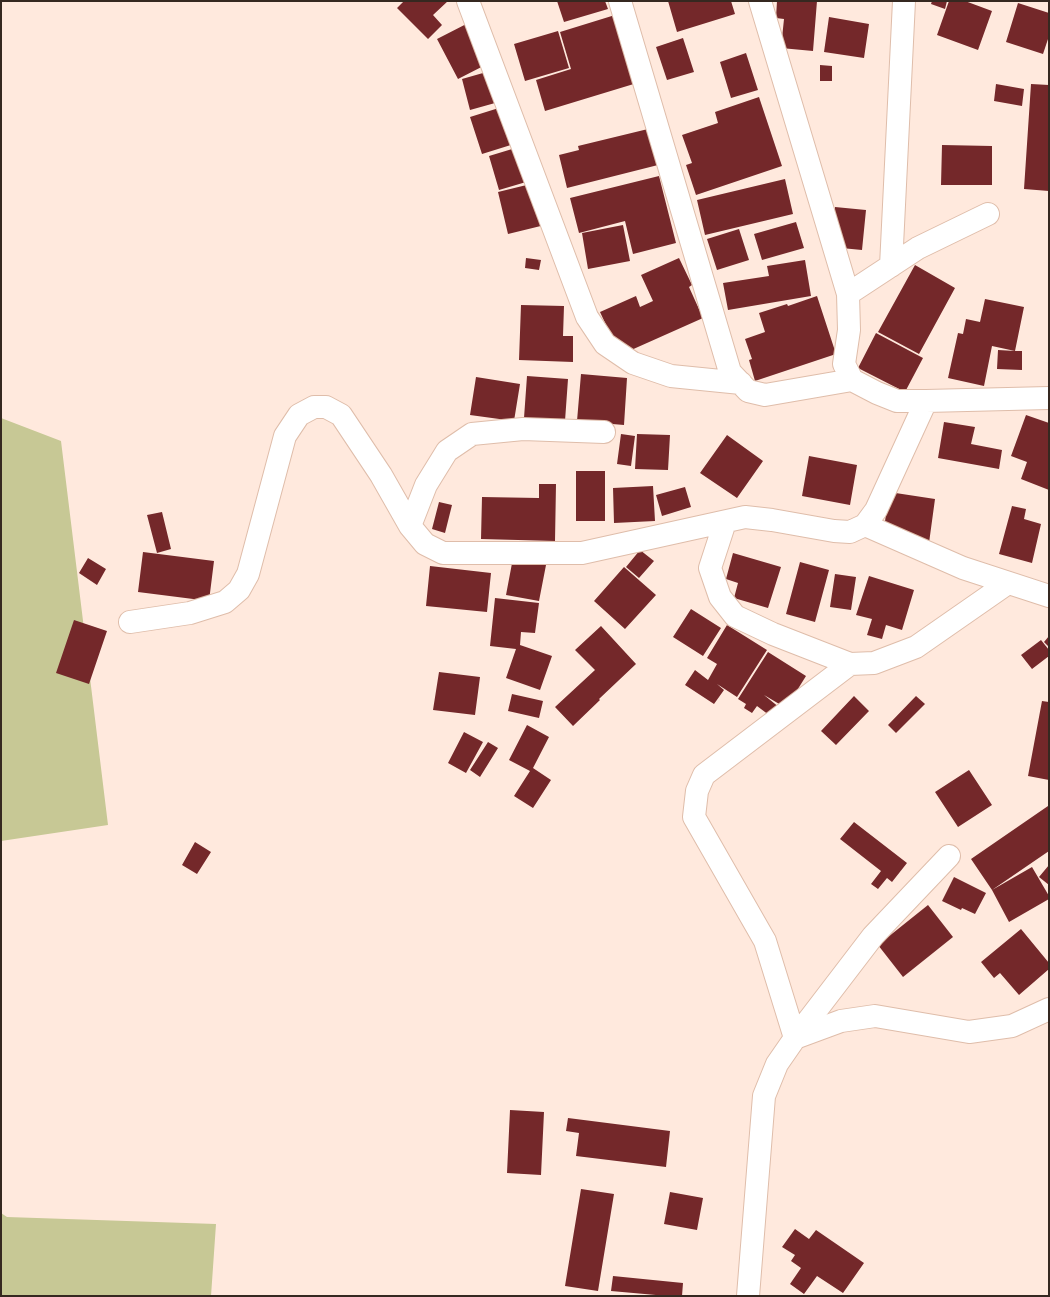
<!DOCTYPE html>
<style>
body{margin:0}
#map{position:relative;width:1050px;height:1297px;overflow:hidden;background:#ffe9dd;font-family:"Open Sans",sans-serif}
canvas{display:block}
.frame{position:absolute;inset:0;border:2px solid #352820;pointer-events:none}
</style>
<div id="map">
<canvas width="1050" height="1297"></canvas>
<div class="frame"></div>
</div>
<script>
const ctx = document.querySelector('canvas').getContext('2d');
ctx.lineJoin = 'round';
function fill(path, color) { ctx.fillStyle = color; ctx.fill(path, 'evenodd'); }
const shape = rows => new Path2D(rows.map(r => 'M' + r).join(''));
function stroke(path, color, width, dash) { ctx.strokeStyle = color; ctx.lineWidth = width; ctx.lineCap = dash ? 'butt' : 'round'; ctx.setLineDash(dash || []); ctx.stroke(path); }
const green = shape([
 [1,418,61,441,108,825,1,841],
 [1,1213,7,1217,216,1224,211,1296,1,1296]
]);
const building = shape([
 [404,1,448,1,433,15,442,25,428,39,397,8],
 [557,1,605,1,608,9,564,22],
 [668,1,731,1,735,14,677,32],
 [777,1,817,1,813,51,781,48,784,19,776,18],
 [932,1,947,1,945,9,931,4],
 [949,1,965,1,992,11,978,50,937,35],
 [1018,3,1049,13,1049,36,1043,54,1006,42],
 [615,15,637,83,545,111,536,80,571,69,560,32],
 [829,17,869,24,864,58,824,52],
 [478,18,499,58,458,79,437,39],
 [558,31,569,68,525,81,514,44],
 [683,38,694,72,667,80,656,47],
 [746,53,758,90,731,98,720,62],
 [820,65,832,66,832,81,820,81],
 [504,67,513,98,470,110,462,79],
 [996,84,1024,89,1022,106,994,101],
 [1031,84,1049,85,1049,191,1024,189],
 [759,97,782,166,696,195,686,165,692,163,682,135,718,123,715,112],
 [518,102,530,139,482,154,470,117],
 [648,129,658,165,567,188,559,155,579,150,578,146],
 [532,143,543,177,499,190,489,156],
 [942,145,992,146,992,185,941,185],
 [659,176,676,243,633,254,625,221,579,233,570,198],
 [785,179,793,214,705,235,697,200],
 [543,181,553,223,508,234,498,192],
 [835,207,866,210,862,250,831,247],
 [796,222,804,248,762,260,754,234],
 [623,225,630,261,588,269,582,233],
 [739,229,749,260,717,270,707,239],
 [526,258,541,260,539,270,525,268],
 [679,258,692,285,689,287,703,318,620,355,600,312,636,296,640,307,653,301,641,275],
 [805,260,811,296,728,310,723,283,769,276,767,266],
 [915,265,955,288,919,354,878,332],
 [817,296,836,354,755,381,749,360,752,359,745,339,765,332,759,313,787,304,788,306],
 [985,299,1024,307,1015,351,1022,351,1022,370,997,369,998,350,1015,351,992,346,984,386,948,378,958,333,963,334,966,319,980,322],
 [521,305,564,306,563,336,573,336,573,362,519,360],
 [876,333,923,358,905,392,858,368],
 [581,374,627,378,624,425,577,421],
 [527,376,568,379,565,421,524,418],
 [476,377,520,384,514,421,470,415],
 [1026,415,1049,423,1049,490,1021,479,1027,462,1011,456],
 [944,422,975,427,971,444,1002,450,999,469,938,458],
 [621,434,635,436,631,466,617,464],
 [637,434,670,435,668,470,635,469],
 [727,435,763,461,737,498,700,473],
 [809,456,857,465,850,505,802,496],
 [576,471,605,471,605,521,576,521],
 [539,484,556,484,555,541,481,539,482,497,539,498],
 [653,486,655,521,614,523,613,488],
 [685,487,691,507,662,516,656,495],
 [889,492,935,499,929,543,883,536],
 [439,502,452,505,445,533,432,529],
 [1012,506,1026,509,1024,519,1041,524,1032,563,999,554],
 [162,512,171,549,157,553,147,515],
 [640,550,654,561,639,578,626,567],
 [143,552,214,561,209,601,138,592],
 [733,553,781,567,768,608,734,598,738,583,726,579],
 [88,558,106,569,97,585,79,573],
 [513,558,546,565,539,601,506,595],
 [800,562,829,570,815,622,786,614],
 [430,566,491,573,487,612,426,606],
 [624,567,656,595,625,629,594,601],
 [835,574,856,577,851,610,830,607],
 [869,576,914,590,902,630,886,625,882,639,867,635,872,619,856,615],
 [495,598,539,603,535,633,521,632,520,645,552,656,540,690,506,678,516,649,490,646],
 [691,609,721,628,703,656,673,637],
 [74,620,107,631,89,684,56,673],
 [727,625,767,650,737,697,717,684,724,690,714,704,685,685,695,670,708,680,717,664,707,658],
 [601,626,636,664,599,699,600,700,573,726,555,707,595,670,575,650],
 [1049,636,1049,647,1044,642],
 [1041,640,1049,650,1049,656,1032,669,1021,655],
 [768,652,806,676,786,708,764,695,785,712,777,721,757,706,752,713,744,708,746,704,738,699],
 [439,672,480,677,475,715,433,710],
 [512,694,543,701,539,718,508,711],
 [854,696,869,711,836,745,821,731],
 [916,696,925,704,896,733,888,725],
 [1042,701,1049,702,1049,780,1028,776],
 [527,725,549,737,533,768,551,780,533,808,514,796,530,771,509,760],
 [464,732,483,742,466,773,448,763],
 [488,742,498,748,480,777,470,770],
 [969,770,992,805,958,827,935,792],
 [1048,806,1049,851,992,890,971,859],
 [854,822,907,863,892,882,887,878,878,889,871,884,881,871,840,839],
 [195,842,211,852,197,874,182,865],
 [1049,865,1049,885,1039,877],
 [1032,867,1049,896,1049,899,1009,922,992,890],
 [954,877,986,893,975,914,962,908,961,910,942,901],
 [928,905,953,937,903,977,878,945],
 [1021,929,1049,963,1049,969,1019,995,1000,973,994,978,981,962],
 [510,1110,544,1112,541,1175,507,1173],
 [568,1118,670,1131,666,1167,576,1156,579,1133,566,1131],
 [581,1189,614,1194,598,1291,565,1286],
 [670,1192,703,1198,697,1230,664,1224],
 [795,1229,809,1239,816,1230,864,1263,843,1293,817,1276,804,1294,790,1284,801,1268,791,1261,795,1255,782,1247],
 [613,1276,683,1283,682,1296,667,1296,611,1291]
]);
const minor = shape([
 [468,1,587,317,605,344,633,363,671,376,741,383],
 [620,1,730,372,748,391,765,395,852,380],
 [760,1,848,294,849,330,844,364,852,380,877,393,897,401,926,401,1049,398],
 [891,266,904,1],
 [848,294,918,248,988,214],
 [725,522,710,568,720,597,735,616,773,634,850,664,874,663,916,647,1008,583],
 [865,525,963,568,1049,596],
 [410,526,426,485,447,451,472,434,523,429,604,432],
 [130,622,190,613,225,602,239,590,248,574,285,436,299,415,314,407,326,407,341,415,381,475,410,526,425,544,443,553,582,553,745,517,772,520,834,531,850,532,865,525,876,510,926,401],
 [795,1038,765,941,694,817,697,791,704,775,850,664],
 [795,1038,873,936,949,856]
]);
const secondary = shape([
 [748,1296,764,1096,777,1064,795,1038,841,1021,875,1016,969,1032,1012,1026,1049,1009]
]);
fill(green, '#c7c895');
fill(building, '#74282a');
stroke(minor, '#dfbdaa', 24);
stroke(secondary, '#dfbdaa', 24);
stroke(minor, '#fff', 22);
stroke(secondary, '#fff', 22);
</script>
